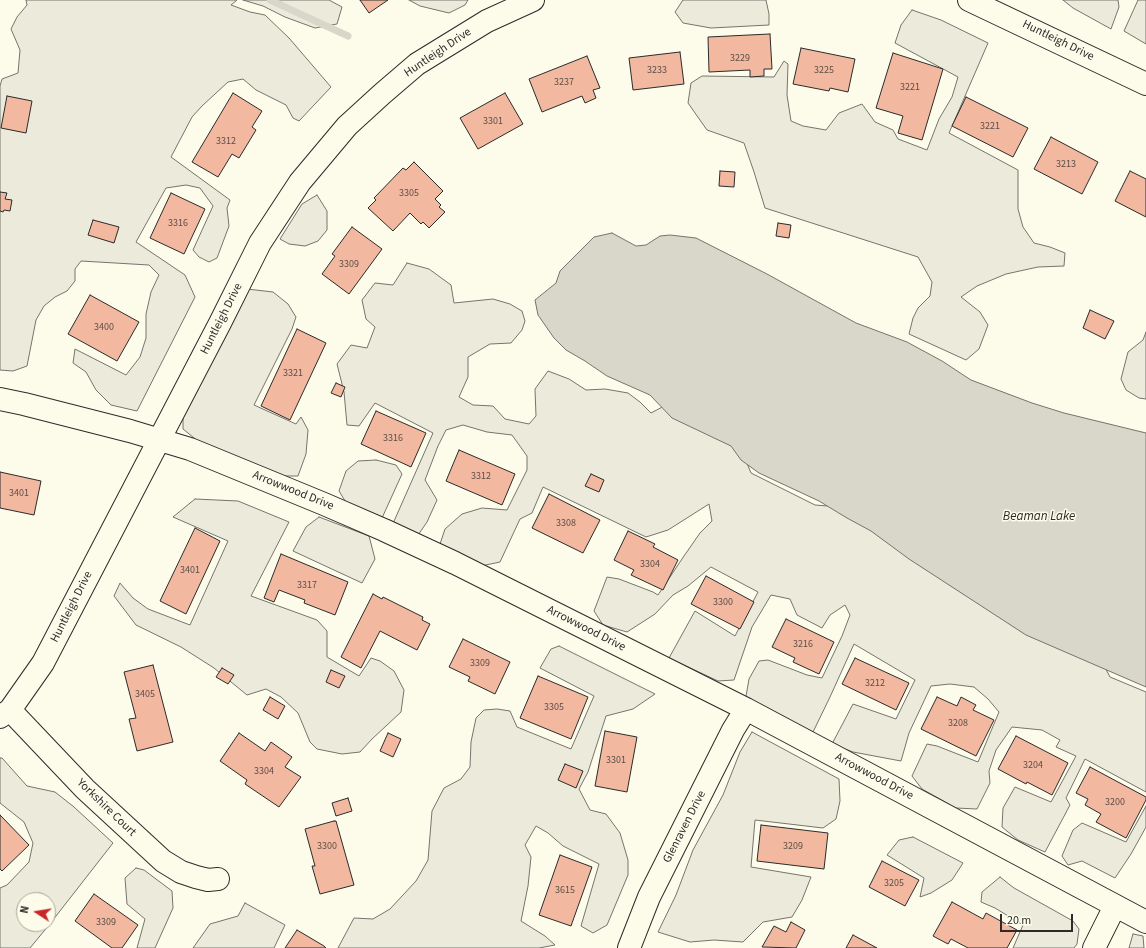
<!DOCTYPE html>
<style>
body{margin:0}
#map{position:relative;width:1146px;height:948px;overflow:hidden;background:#fdfbea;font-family:"Source Sans 3",sans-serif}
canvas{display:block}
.north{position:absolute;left:16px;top:892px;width:40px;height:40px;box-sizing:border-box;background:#fdfbea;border:1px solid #a9a89e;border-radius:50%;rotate:282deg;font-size:11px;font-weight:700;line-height:16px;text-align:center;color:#2b2b2b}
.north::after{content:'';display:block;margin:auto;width:14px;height:18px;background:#c62828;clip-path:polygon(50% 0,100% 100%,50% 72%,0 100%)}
.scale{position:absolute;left:1000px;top:914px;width:73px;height:18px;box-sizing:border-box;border:2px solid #2b2b2b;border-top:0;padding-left:5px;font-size:12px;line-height:14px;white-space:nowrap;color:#2b2b2b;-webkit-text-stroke:3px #fdfbea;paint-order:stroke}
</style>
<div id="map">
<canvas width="1146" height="948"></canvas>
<div class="north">N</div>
<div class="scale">20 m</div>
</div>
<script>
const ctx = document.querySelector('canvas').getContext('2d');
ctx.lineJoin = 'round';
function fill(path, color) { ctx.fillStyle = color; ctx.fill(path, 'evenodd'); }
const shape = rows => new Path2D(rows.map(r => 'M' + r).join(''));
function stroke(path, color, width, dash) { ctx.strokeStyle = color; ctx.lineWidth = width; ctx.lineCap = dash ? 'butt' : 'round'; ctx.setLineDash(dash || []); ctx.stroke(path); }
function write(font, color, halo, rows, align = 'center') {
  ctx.font = font + ' "Source Sans 3",sans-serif'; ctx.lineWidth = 3; ctx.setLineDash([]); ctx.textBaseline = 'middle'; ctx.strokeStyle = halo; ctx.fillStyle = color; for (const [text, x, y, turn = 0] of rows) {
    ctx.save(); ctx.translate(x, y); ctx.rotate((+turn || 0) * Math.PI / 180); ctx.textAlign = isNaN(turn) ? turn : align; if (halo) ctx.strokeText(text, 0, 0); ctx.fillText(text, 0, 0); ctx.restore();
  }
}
const green = shape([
 [26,0,237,0,231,5,250,12,265,15,289,38,331,87,299,121,293,118,286,105,256,90,243,79,228,82,202,106,192,117,171,157,230,200,227,208,229,226,217,258,209,262,199,257,193,250,213,206,200,188,186,185,166,188,136,242,185,275,195,297,137,411,111,405,96,390,86,372,73,363,75,349,126,375,140,357,146,338,146,314,151,292,159,275,149,265,81,261,75,269,75,281,67,291,55,297,44,306,36,320,27,366,13,371,0,370,0,86,2,79,18,73,20,50,11,29,17,17,27,5,26,0],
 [243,0,329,0,342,7,337,24,315,28,285,17,263,6,243,0],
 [409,0,468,0,465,5,449,13,420,6,409,0],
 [683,0,766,0,769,14,769,25,711,28,683,23,675,12,683,0],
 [1063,0,1118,0,1119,7,1111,29,1073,8,1063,0],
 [1138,0,1146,0,1146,44,1124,31,1138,0],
 [912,10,941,20,988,43,949,133,1018,170,1018,209,1023,227,1034,243,1050,247,1065,253,1064,266,1038,267,1006,274,977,286,961,297,980,312,988,325,979,349,966,360,909,334,913,318,918,308,930,296,932,282,918,257,765,208,754,172,744,143,707,130,688,103,691,83,702,76,774,77,784,61,788,64,787,95,791,121,803,126,826,130,839,113,862,104,875,122,893,130,898,139,927,150,939,119,952,97,958,77,895,43,901,25,912,10],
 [317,195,327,211,327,230,318,241,305,246,289,244,280,239,302,204,317,195],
 [407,263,429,269,451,285,454,303,493,299,510,304,522,311,525,321,522,330,511,343,490,344,468,357,468,377,459,397,473,405,493,406,505,419,529,424,536,416,535,389,548,371,569,379,586,390,605,389,628,393,640,402,651,413,668,404,741,449,751,473,815,505,853,508,1099,656,1110,677,1146,692,1146,792,1085,759,1066,798,1070,805,1045,852,1018,840,1002,827,1003,808,1015,787,1051,802,1076,756,1056,747,1060,740,1042,730,1012,727,996,750,989,771,990,783,977,809,956,808,922,789,912,776,927,744,937,746,978,762,999,712,988,699,974,687,950,684,931,686,909,733,901,761,853,752,832,744,853,704,896,719,915,680,854,644,830,697,813,732,745,702,749,679,759,661,768,660,807,675,822,678,842,636,850,615,845,605,830,615,822,628,797,615,790,599,771,595,752,627,734,680,718,681,669,658,695,611,735,636,758,592,711,567,688,586,673,595,655,614,627,632,603,625,594,611,607,577,619,579,653,592,658,595,684,556,700,533,712,521,709,504,668,530,646,537,543,487,532,513,520,519,500,562,476,567,440,544,445,529,462,514,482,508,507,510,527,470,527,456,512,435,487,432,463,425,446,430,438,446,425,480,437,500,427,522,416,538,391,528,433,433,375,403,359,426,347,425,344,392,337,364,351,345,367,348,375,327,366,319,362,300,375,283,393,285,407,263],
 [247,289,273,292,288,304,296,317,292,329,254,405,296,424,301,417,308,430,306,454,298,476,283,476,204,446,183,429,183,411,247,289],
 [1146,332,1146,399,1139,398,1126,390,1121,379,1128,352,1143,340,1146,332],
 [376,460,396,465,402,474,382,518,347,504,339,491,346,471,358,461,376,460],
 [195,499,238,501,289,522,251,596,317,620,327,631,327,657,359,676,371,658,380,661,394,671,404,690,401,712,372,739,360,752,342,754,317,749,310,742,298,713,281,697,266,689,247,695,214,668,181,647,136,625,114,596,120,583,133,598,148,609,190,625,228,541,173,517,195,499],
 [319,517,369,536,375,559,362,583,293,551,306,527,319,517],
 [559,646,655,694,633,709,606,716,588,772,579,789,590,810,606,814,620,833,628,860,628,875,607,925,593,933,581,926,599,864,563,846,548,833,536,826,525,845,531,857,528,886,521,921,545,936,555,945,539,948,338,948,354,918,373,919,390,909,416,881,428,860,432,811,444,788,461,779,470,767,471,742,476,718,484,710,497,709,510,711,517,727,571,749,594,696,540,668,551,649,559,646],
 [752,732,839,779,840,801,836,819,823,828,755,820,751,867,811,877,802,900,792,917,763,922,743,942,714,940,690,942,658,932,676,895,693,850,723,795,740,752,752,732],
 [0,758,2,758,27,786,55,792,74,807,113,843,49,925,30,948,0,948,0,888,7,885,29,862,33,843,24,822,0,803,0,758],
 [24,900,48,900,48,924,24,924,24,900],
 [1146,806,1146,827,1131,854,1115,878,1082,861,1068,865,1062,856,1073,830,1082,823,1126,842,1146,806],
 [913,837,963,863,952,880,931,893,920,897,924,878,887,855,899,840,913,837],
 [136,868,144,870,172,891,173,908,155,948,137,948,145,919,127,904,125,878,136,868],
 [1000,877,1014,888,1073,921,1079,929,1077,944,1074,948,1013,948,1023,925,995,908,981,902,982,892,1000,877],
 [245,903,285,925,274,948,193,948,210,924,238,916,245,903],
 [1133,934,1143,936,1144,948,1129,948,1133,934]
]);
const water = shape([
 [612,233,636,246,646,245,660,236,670,235,696,238,767,274,856,323,907,342,942,361,971,380,1032,403,1064,413,1146,433,1146,687,1026,635,909,559,871,531,847,518,819,501,759,473,741,460,731,446,672,418,650,395,607,376,585,361,566,350,554,338,538,315,535,300,556,283,560,271,594,237,612,233]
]);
const stream = shape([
 [270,0,348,36]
]);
const building = shape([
 [360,0,388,0,369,13,360,0],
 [770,34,772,69,764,69,764,76,750,77,750,70,709,72,708,37,770,34],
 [801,48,855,59,848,92,830,88,829,91,793,84,801,48],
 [680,52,684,84,633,90,629,58,680,52],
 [893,53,943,69,922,140,898,133,903,116,876,108,893,53],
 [587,56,600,88,593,90,596,98,585,103,582,96,542,112,529,79,587,56],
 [233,93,262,111,252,127,256,130,239,158,232,154,218,177,192,162,233,93],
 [505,93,523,124,478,149,460,118,505,93],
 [7,96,32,101,26,133,1,128,7,96],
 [966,97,1028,128,1013,157,952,126,966,97],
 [1051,137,1098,162,1082,194,1034,169,1051,137],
 [414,162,443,191,435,199,441,205,439,207,445,212,429,228,423,222,421,224,410,213,393,231,368,208,376,200,374,198,403,168,406,170,414,162],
 [720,171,735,172,734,187,719,186,720,171],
 [1130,171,1146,179,1146,217,1115,201,1130,171],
 [0,192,7,193,5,199,12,200,10,211,4,210,3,212,0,211,0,192],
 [171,193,205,209,184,254,150,238,171,193],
 [93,220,119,227,114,243,88,235,93,220],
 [778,223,791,225,789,238,776,236,778,223],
 [352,227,382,249,349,294,322,274,335,256,332,254,352,227],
 [90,295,139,322,117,361,68,334,90,295],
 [1090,310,1114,321,1105,339,1083,328,1090,310],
 [297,329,326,343,290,420,261,406,297,329],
 [336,383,345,387,341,397,331,393,336,383],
 [376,411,426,433,411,467,361,444,376,411],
 [459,450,515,474,502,505,446,481,459,450],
 [0,472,41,481,34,515,0,508,0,472],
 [591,474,604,480,599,492,585,486,591,474],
 [549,494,600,520,583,553,532,528,549,494],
 [195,528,220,541,186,614,160,601,195,528],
 [628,531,655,544,653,547,678,560,663,590,631,575,634,570,614,560,628,531],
 [281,554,348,582,335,615,304,603,305,600,279,590,274,602,264,598,281,554],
 [706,576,754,602,740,629,691,604,706,576],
 [373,594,382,599,383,597,423,617,422,620,430,624,417,650,380,631,361,668,341,657,373,594],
 [786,619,834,642,819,674,793,662,795,658,772,647,786,619],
 [463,639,510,662,495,694,468,681,470,677,449,667,463,639],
 [855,658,909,683,896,710,842,684,855,658],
 [153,665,173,742,137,751,129,719,136,718,124,672,153,665],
 [222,668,234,675,228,684,216,677,222,668],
 [331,670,345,676,339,688,326,682,331,670],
 [538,676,588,697,571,739,520,718,538,676],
 [270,697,285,706,278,719,263,710,270,697],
 [937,697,957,706,961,697,976,705,973,710,994,720,976,756,921,729,937,697],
 [605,731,637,737,627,792,595,786,605,731],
 [239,733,265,751,271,742,292,757,285,767,301,777,279,807,245,784,247,780,220,761,239,733],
 [388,733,401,739,393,757,380,751,388,733],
 [1016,736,1068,763,1052,795,1027,782,1026,784,998,769,1016,736],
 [565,764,583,771,576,788,558,780,565,764],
 [1090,767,1146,797,1146,800,1126,838,1096,822,1101,814,1085,805,1088,799,1076,793,1090,767],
 [348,798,352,811,336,816,332,803,348,798],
 [0,815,29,845,2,871,0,869,0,815],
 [334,821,336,821,354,885,320,894,312,866,315,866,305,829,334,821],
 [761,825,828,833,824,869,757,861,761,825],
 [560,855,592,867,571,926,539,915,560,855],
 [882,861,919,880,905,906,869,887,882,861],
 [94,894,138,925,122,948,112,948,75,921,94,894],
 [952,902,983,919,986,913,1017,930,1007,948,968,948,951,939,948,944,933,936,952,902],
 [791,922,805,930,796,948,762,947,774,926,786,932,791,922],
 [297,930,324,946,326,948,285,948,297,930],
 [853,935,877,948,846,948,853,935]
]);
const minor = shape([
 [969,0,1146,84],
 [0,399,24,404,130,431,190,449,324,504,384,530,455,563,746,709,1146,922],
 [10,710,85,789,163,861,181,872,196,877,208,880,218,879],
 [0,717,10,710,43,663,220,323,260,243,300,182,347,126,382,94,417,64,487,21,533,0],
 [629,948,649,897,733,730,746,709],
 [1094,948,1115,906]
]);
const numberNames = [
 ["3229",740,59],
 ["3233",657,71],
 ["3225",824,71],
 ["3237",564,83],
 ["3221",910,88],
 ["3301",493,122],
 ["3221",990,127],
 ["3312",226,142],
 ["3213",1066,165],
 ["3305",409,194],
 ["3316",178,224],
 ["3309",349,265],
 ["3400",104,328],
 ["3321",293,374],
 ["3316",393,439],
 ["3312",481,477],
 ["3401",19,494],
 ["3308",566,524],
 ["3304",650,565],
 ["3401",190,571],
 ["3317",307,586],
 ["3300",723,603],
 ["3216",803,645],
 ["3309",480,664],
 ["3212",875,684],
 ["3405",145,695],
 ["3305",554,708],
 ["3208",958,724],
 ["3301",616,761],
 ["3204",1033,766],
 ["3304",264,772],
 ["3200",1115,803],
 ["3300",327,847],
 ["3209",793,847],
 ["3205",894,884],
 ["3615",565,891],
 ["3309",106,923]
];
const streetNames = [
 ["Huntleigh Drive",1058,41,26],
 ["Huntleigh Drive",438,53,-34],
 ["Huntleigh Drive",222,319,-63],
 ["Arrowwood Drive",293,491,22],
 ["Huntleigh Drive",72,607,-63],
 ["Arrowwood Drive",586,629,27],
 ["Arrowwood Drive",874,777,28],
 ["Yorkshire Court",106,808,44],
 ["Glenraven Drive",685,827,-63]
];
const waterNames = [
 ["Beaman Lake",1039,517]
];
fill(green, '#ecebdb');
stroke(green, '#74746e', 1);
fill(water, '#d8d7c9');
stroke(water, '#74746e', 1);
stroke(stream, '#d8d7c9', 7);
fill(building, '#f2b8a0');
stroke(building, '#2b2b2b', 1);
stroke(minor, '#2b2b2b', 24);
stroke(minor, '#fdfbea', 22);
write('10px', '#5d4e48', null, numberNames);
write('12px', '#2b2b2b', '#fdfbea', streetNames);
write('italic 13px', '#2b2b2b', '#fdfbea', waterNames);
</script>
